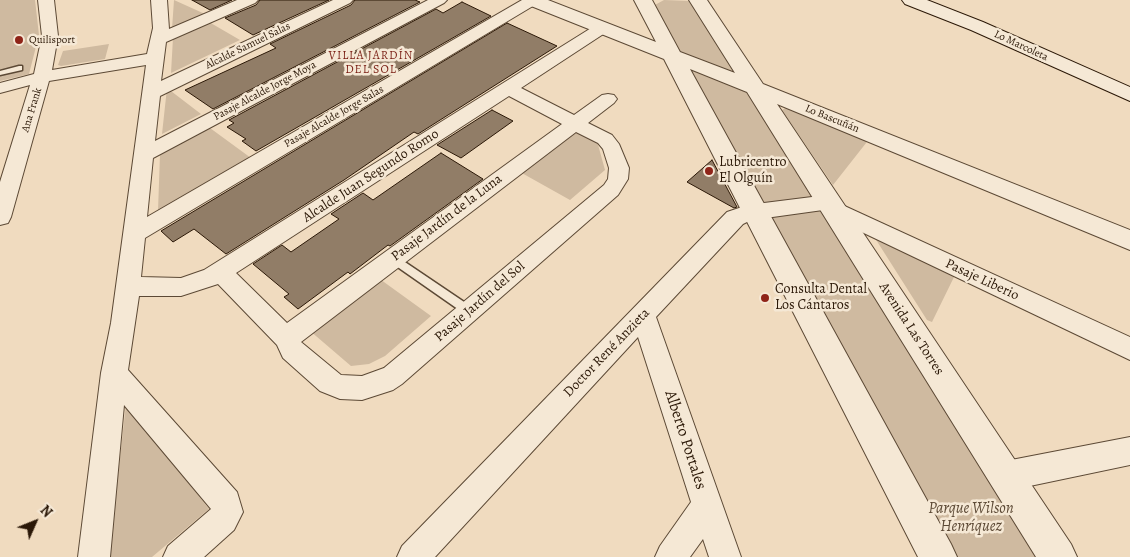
<!DOCTYPE html>
<meta charset="utf-8">
<style>
body{margin:0}
#map{position:relative;width:1130px;height:557px;overflow:hidden;background:#f0dbbf;font-family:Alegreya,serif}
canvas{display:block}
.north{position:absolute;left:10px;top:497px;width:50px;height:50px;-webkit-text-stroke:4px #f5e8d5;paint-order:stroke;rotate:46deg;font-size:14px;font-weight:700;line-height:20px;text-align:center;color:#2b1807}
.north::after{content:'';display:block;margin:auto;width:18px;height:22px;background:#2b1807;clip-path:polygon(50% 0,100% 100%,50% 72%,0 100%)}
</style>
<div id="map">
<canvas width="1130" height="557"></canvas>
<div class="north">N</div>
</div>
<script>
const ctx = document.querySelector('canvas').getContext('2d');
ctx.lineJoin = 'round';
function fill(path, color) { ctx.fillStyle = color; ctx.fill(path, 'evenodd'); }
const shape = rows => new Path2D(rows.map(r => 'M' + r).join(''));
function stroke(path, color, width, dash) { ctx.strokeStyle = color; ctx.lineWidth = width; ctx.lineCap = dash ? 'butt' : 'round'; ctx.setLineDash(dash || []); ctx.stroke(path); }
function write(font, color, halo, rows, align = 'center') {
  ctx.font = font + ' Alegreya,serif'; ctx.lineWidth = 5; ctx.setLineDash([]); ctx.textBaseline = 'middle'; ctx.strokeStyle = halo; ctx.fillStyle = color; for (const [text, x, y, turn = 0] of rows) {
    ctx.save(); ctx.translate(x, y); ctx.rotate((+turn || 0) * Math.PI / 180); ctx.textAlign = isNaN(turn) ? turn : align; if (halo) ctx.strokeText(text, 0, 0); ctx.fillText(text, 0, 0); ctx.restore();
  }
}
const green = shape([
 [0,0,35,0,39,35,29,74,0,81],
 [174,0,205,14,172,29],
 [664,0,690,1,1037,557,953,557,653,6],
 [209,22,240,40,171,73,173,38],
 [109,44,105,59,61,66,58,65,63,51],
 [167,88,201,114,162,134],
 [787,107,870,138,833,185,782,110],
 [210,128,251,158,158,211,160,154],
 [574,130,597,141,605,170,570,200,520,172],
 [873,235,952,272,954,277,932,322,927,320],
 [377,277,431,316,385,356,369,364,351,366,309,330],
 [126,404,209,509,152,557,109,557]
]);
const building = shape([
 [192,0,232,0,210,10,192,0],
 [260,0,329,0,253,35,225,18,256,5,260,0],
 [355,0,415,0,420,2,213,109,185,90,276,48,270,44,351,5,355,0],
 [462,2,491,16,256,151,242,141,246,139,227,127,234,123,229,120,436,9,443,13,462,2],
 [507,23,557,46,418,134,414,132,344,180,226,254,194,229,173,242,161,231,507,23],
 [492,110,513,121,461,158,437,145,492,110],
 [441,153,483,179,390,246,388,245,350,274,348,272,298,309,284,297,289,294,253,264,282,245,291,252,339,219,331,214,363,193,373,200,441,153],
 [712,160,737,207,734,208,687,182,712,160]
]);
const service = shape([
 [19,66,22,66,22,70,0,75,0,71,19,66],
 [393,254,473,308,475,311,473,314,465,314,389,261,388,258,389,255,393,254]
]);
const minor = shape([
 [38,0,54,0,58,36,52,70,147,54,153,28,151,0,167,0,169,29,237,0,258,0,255,3,166,42,161,81,333,0,353,0,350,3,160,96,155,141,428,0,447,0,444,3,153,158,147,217,522,0,541,0,538,3,145,238,141,277,181,278,204,270,596,25,602,23,608,25,610,28,608,31,521,88,574,115,602,95,608,94,614,95,617,99,614,103,588,123,612,135,619,144,629,168,628,179,618,195,402,384,393,390,362,400,340,399,320,391,283,358,277,345,218,284,181,296,139,296,128,370,237,492,243,512,234,530,204,557,163,557,168,546,211,509,124,405,110,557,78,557,101,373,111,323,146,65,49,81,11,217,8,223,0,225,0,182,30,85,0,93,0,83,34,74,42,36,38,0],
 [509,96,562,124,287,323,236,273,509,96],
 [576,132,598,143,603,149,609,168,608,179,604,185,384,368,362,376,341,375,301,342,576,132],
 [828,195,836,197,838,203,1130,337,1130,360,826,215,823,210,751,220,743,224,656,317,741,557,709,557,703,539,690,557,655,557,660,546,691,502,638,337,435,557,397,557,402,546,727,212,748,205,828,195],
 [1130,437,1130,465,1006,491,995,486,991,476,995,466,1006,461,1130,437]
]);
const tertiary = shape([
 [523,0,548,0,656,42,634,0,652,0,680,52,735,73,689,0,707,0,763,84,1130,230,1130,250,777,104,1071,544,1077,557,1036,557,747,92,690,69,951,544,957,557,918,557,664,59,526,4,523,0]
]);
const secondary = shape([
 [902,0,927,0,983,22,1130,87,1130,101,971,30,905,4,902,0]
]);
const markers = [
 [19,40,5,"#8f2418"],
 [709,171,5,"#8f2418"],
 [765,298,5,"#8f2418"]
];
const farPoinames = [
 ["Quilisport",29,40]
];
const farStreetnames = [
 ["Alcalde Samuel Salas",248,46,-26],
 ["Lo Marcoleta",1021,46,25],
 ["Pasaje Alcalde Jorge Moya",265,91,-28],
 ["Ana Frank",32,110,-73],
 ["Pasaje Alcalde Jorge Salas",334,117,-30],
 ["Lo Bascuñán",832,119,22]
];
const farNeighbourhoodnames = [
 ["VILLA JARDÍN",371,56],
 ["DEL SOL",371,70]
];
const poiNames = [
 ["Lubricentro",719,163],
 ["El Olguín",719,179],
 ["Consulta Dental",775,290],
 ["Los Cántaros",775,306]
];
const streetNames = [
 ["Alcalde Juan Segundo Romo",371,176,-33],
 ["Pasaje Jardín de la Luna",447,218,-37],
 ["Pasaje Liberio",982,280,25],
 ["Pasaje Jardín del Sol",480,302,-41],
 ["Avenida Las Torres",911,329,57],
 ["Doctor René Anzieta",607,353,-46]
];
const nearStreetnames = [
 ["Alberto Portales",685,440,72]
];
const nearParknames = [
 ["Parque Wilson",971,509],
 ["Henríquez",971,527]
];
fill(green, '#cfbaa0');
fill(building, '#917d67');
stroke(building, '#2b1807', 1);
stroke(service, '#5c4935', 3);
stroke(minor, '#5c4935', 2);
stroke(tertiary, '#5c4935', 2);
stroke(secondary, '#2b1807', 2);
fill(service, '#f5e8d5');
fill(minor, '#f5e8d5');
fill(tertiary, '#f5e8d5');
fill(secondary, '#f5e8d5');
for (const [x, y, r, color] of markers) { const dot = new Path2D(); dot.arc(x, y, r, 0, 2 * Math.PI); ctx.fillStyle = color; ctx.fill(dot); stroke(dot, '#f5e8d5', 2); }
write('11px', '#2b1807', '#f5e8d5', farPoinames, 'left');
write('11px', '#2b1807', '#f5e8d5', farStreetnames);
ctx.letterSpacing = '1px';
write('12px', '#7a1f14', '#f5e8d5', farNeighbourhoodnames);
ctx.letterSpacing = '0px';
write('14px', '#2b1807', '#f5e8d5', poiNames, 'left');
write('14px', '#2b1807', '#f5e8d5', streetNames);
write('16px', '#2b1807', '#f5e8d5', nearStreetnames);
write('italic 16px', '#5c4935', '#f5e8d5', nearParknames);
</script>
